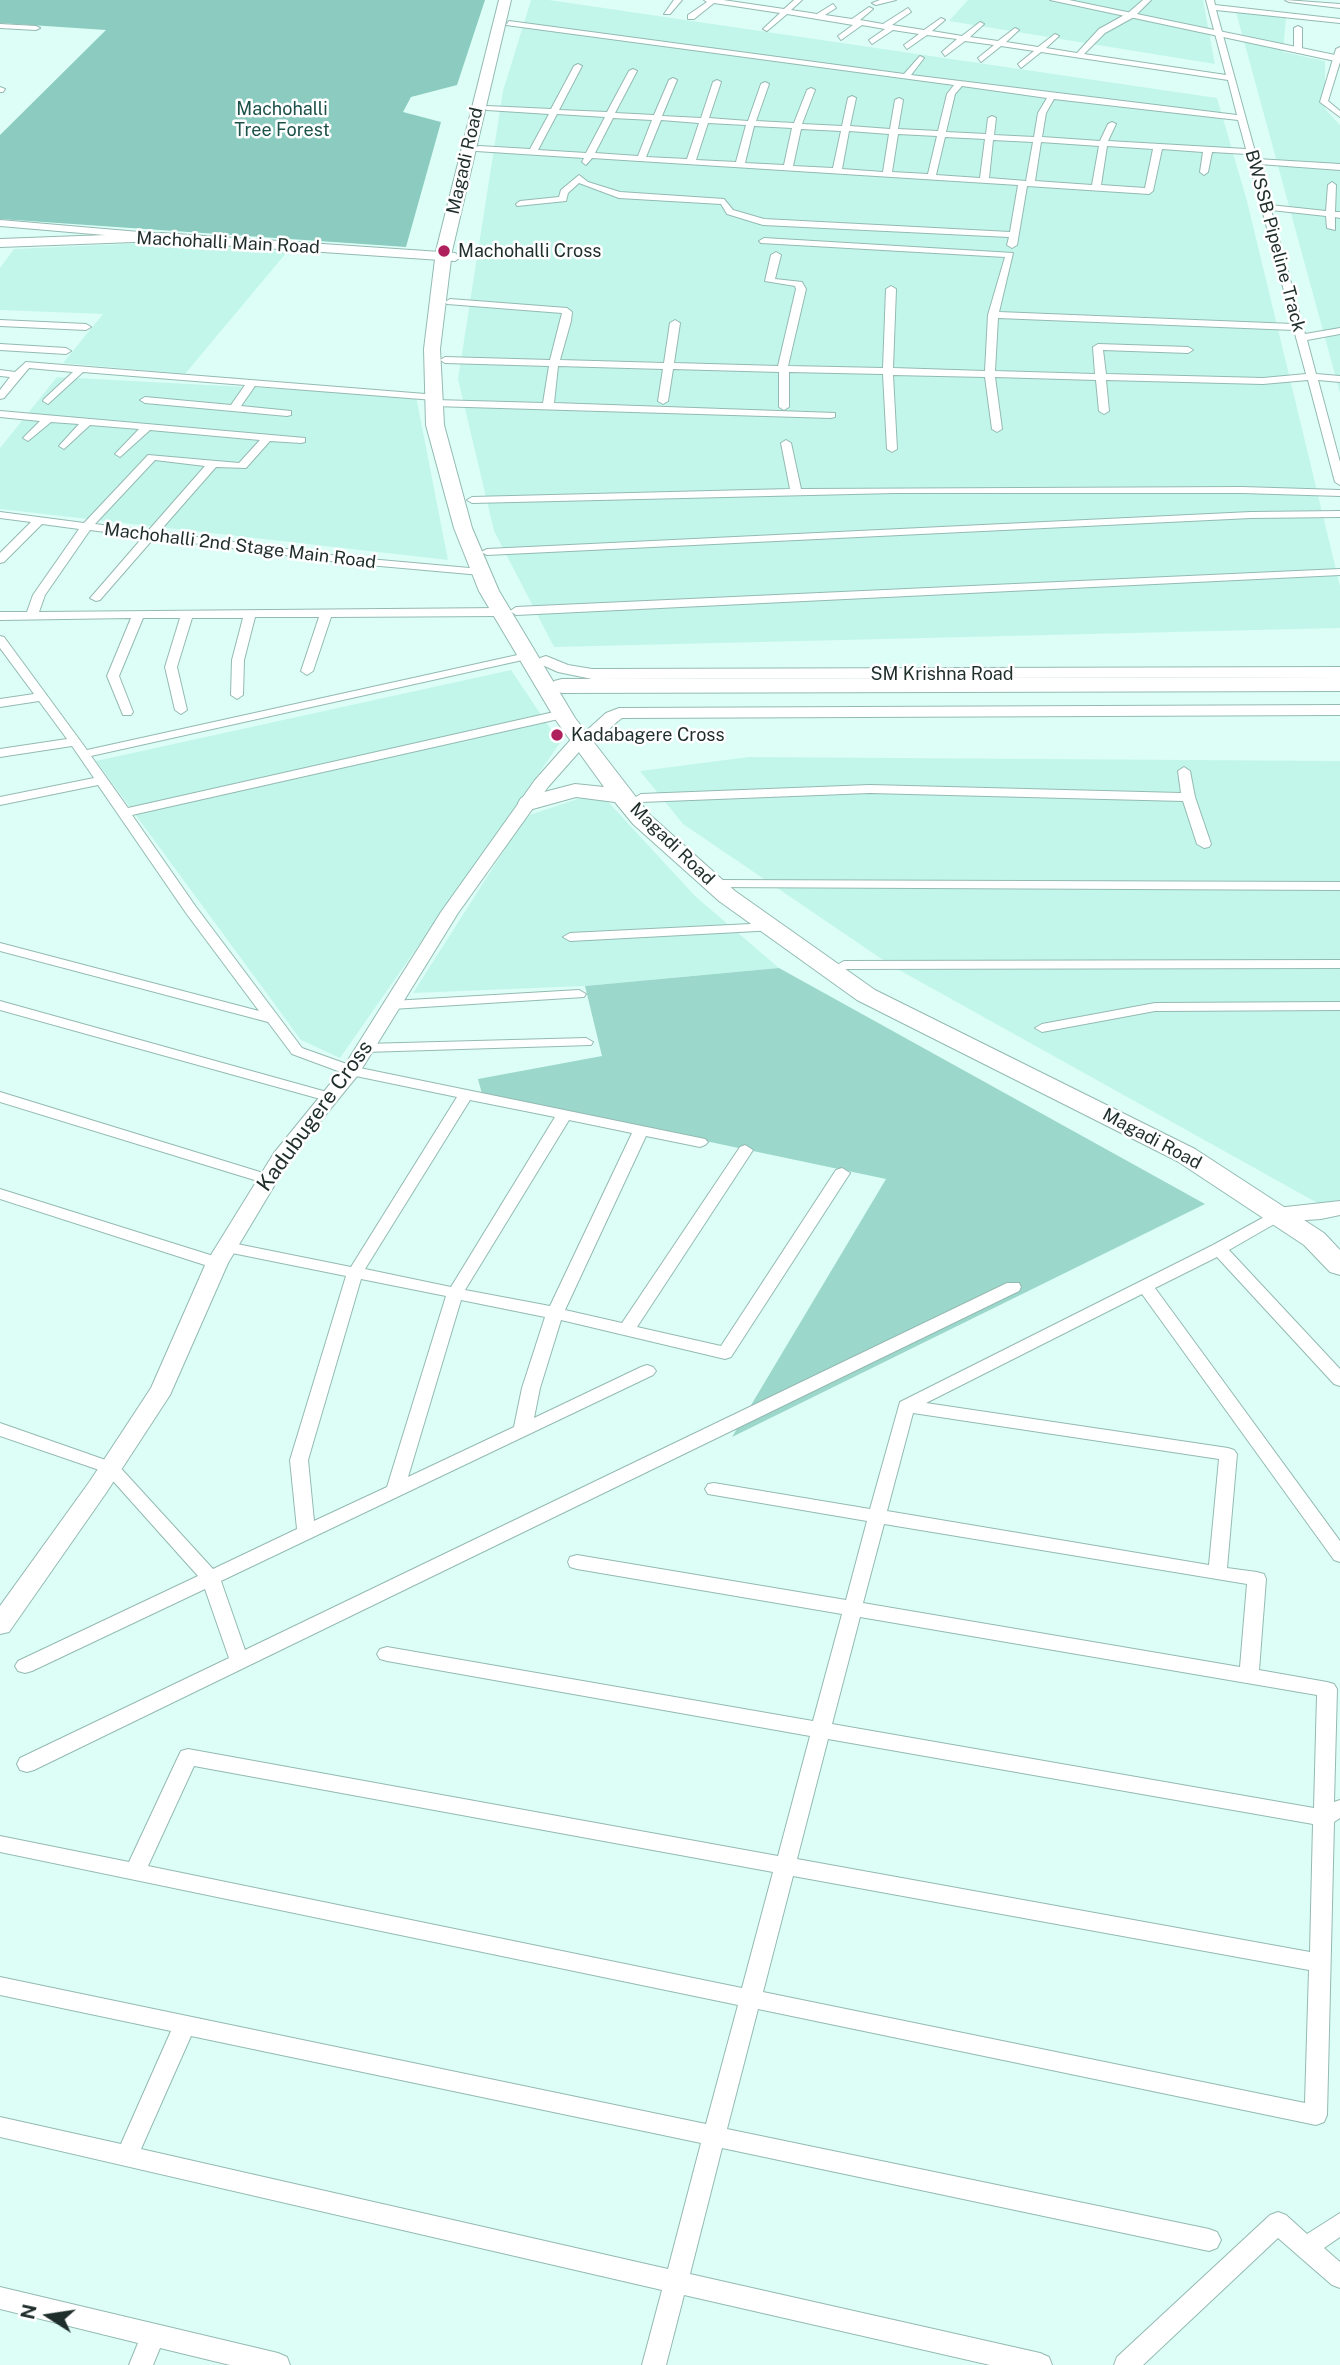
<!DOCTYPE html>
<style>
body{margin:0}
#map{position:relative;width:1340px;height:2365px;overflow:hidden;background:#ddfef7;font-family:"Public Sans",sans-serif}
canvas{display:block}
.north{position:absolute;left:14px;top:2281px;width:70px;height:70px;-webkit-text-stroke:5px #fff;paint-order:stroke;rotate:282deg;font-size:19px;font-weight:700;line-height:28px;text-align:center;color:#1f2e2b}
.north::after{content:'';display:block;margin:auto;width:24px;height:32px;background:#1f2e2b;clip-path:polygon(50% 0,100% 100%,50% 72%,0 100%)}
</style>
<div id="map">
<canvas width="1340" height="2365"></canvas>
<div class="north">N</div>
</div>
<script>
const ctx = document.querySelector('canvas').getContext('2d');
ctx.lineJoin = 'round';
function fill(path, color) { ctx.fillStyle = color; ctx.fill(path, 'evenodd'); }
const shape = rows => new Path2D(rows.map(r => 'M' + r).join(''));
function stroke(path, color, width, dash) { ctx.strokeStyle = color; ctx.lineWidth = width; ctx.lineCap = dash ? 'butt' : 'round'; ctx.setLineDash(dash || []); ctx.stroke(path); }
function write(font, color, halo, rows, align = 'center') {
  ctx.font = font + ' "Public Sans",sans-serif'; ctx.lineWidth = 5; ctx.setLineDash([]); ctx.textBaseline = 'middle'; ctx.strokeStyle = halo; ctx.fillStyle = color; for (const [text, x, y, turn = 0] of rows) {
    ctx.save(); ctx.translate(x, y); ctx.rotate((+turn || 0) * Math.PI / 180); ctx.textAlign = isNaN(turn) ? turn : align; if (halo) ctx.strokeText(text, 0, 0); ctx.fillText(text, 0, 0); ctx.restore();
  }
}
const built = shape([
 [531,0,549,0,1217,98,1247,201,1340,586,1340,628,554,647,494,531,458,379,503,91],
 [968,0,1203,0,1215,64,949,21],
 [1236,12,1286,18,1283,52,1325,61,1325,109,1340,125,1340,393],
 [165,242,287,252,185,374,63,363,103,314,0,310,0,268,14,249],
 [57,377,416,396,448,560,0,509,0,448],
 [511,670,560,743,340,1058,301,1040,96,761],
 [749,757,1340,761,1340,1200,1321,1205,892,966,683,824,640,771],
 [599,792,695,896,779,968,585,986,413,993,526,816]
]);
const green = shape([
 [779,968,1205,1204,732,1437,886,1179,482,1094,478,1079,602,1056,585,986]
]);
const forest = shape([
 [0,0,485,0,457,85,411,97,403,112,441,122,406,247,0,219,0,135,106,30,0,23]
]);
const minor = shape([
 [674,0,682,0,670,14,664,14,674,0],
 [704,0,723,0,784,9,794,0,802,0,791,10,817,14,833,4,836,8,825,15,852,19,869,7,873,9,860,20,883,24,908,8,911,12,892,25,924,30,941,18,945,20,932,31,962,36,980,22,984,24,970,37,998,41,1015,28,1019,30,1006,42,1038,47,1055,34,1059,36,1046,48,1077,53,1099,29,1128,13,1143,0,1151,0,1134,17,1105,33,1084,54,1226,75,1206,0,1214,0,1215,5,1340,19,1340,23,1216,10,1257,159,1340,164,1340,170,1259,164,1270,205,1326,211,1328,185,1332,182,1336,185,1335,212,1340,212,1340,218,1335,217,1335,230,1327,228,1326,216,1271,210,1305,334,1340,328,1340,334,1307,340,1316,374,1340,376,1340,382,1318,380,1340,462,1340,485,1335,482,1308,380,1263,384,1106,380,1109,411,1104,414,1099,411,1096,380,995,377,1002,429,997,432,992,429,985,377,893,375,897,449,892,452,887,449,883,374,789,372,789,407,784,410,779,407,779,372,673,369,668,401,663,404,658,401,663,369,558,366,554,403,835,413,835,417,831,418,434,406,429,403,434,400,255,386,241,406,291,411,291,415,287,416,145,403,140,400,145,397,231,405,245,385,83,372,48,404,43,401,44,399,73,372,29,368,4,398,0,399,0,390,10,377,0,376,0,370,15,372,26,362,438,395,439,397,435,400,543,403,549,366,445,363,440,360,445,357,550,360,562,313,447,304,445,302,450,299,567,308,572,312,571,321,560,360,664,363,670,323,675,320,680,323,674,363,778,366,796,289,795,286,765,281,771,255,776,252,781,255,775,279,802,282,806,289,788,366,883,368,886,289,891,286,896,289,893,368,985,371,988,315,1005,257,761,243,759,241,764,238,1013,253,999,312,1293,324,1247,154,1212,152,1208,172,1204,175,1200,172,1203,152,1162,149,1153,191,1149,194,1027,186,1017,245,1012,248,1007,245,1009,237,763,225,727,214,721,204,619,198,579,183,568,193,566,201,517,206,516,204,520,201,559,197,561,190,579,175,588,182,620,192,724,199,733,210,764,219,1010,232,1018,185,592,158,586,165,582,162,584,158,476,151,476,147,479,146,530,149,549,114,487,110,483,108,487,106,551,109,574,66,578,64,582,66,559,110,607,112,629,71,633,69,637,71,615,113,654,115,669,80,673,78,677,80,662,116,701,118,713,82,717,80,721,82,709,118,748,121,761,84,765,82,769,84,756,121,794,123,807,90,811,88,815,90,802,124,842,126,848,98,852,96,856,98,850,126,890,129,895,100,899,98,903,100,898,129,938,131,947,94,954,85,506,25,509,21,904,74,920,56,924,58,911,75,1237,115,1228,80,1041,52,1021,68,1018,64,1034,51,1001,46,981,62,978,58,994,45,965,41,945,56,942,52,957,39,927,35,907,49,904,45,919,34,893,30,872,44,869,40,885,29,862,25,841,40,838,36,853,25,787,14,767,31,763,29,780,13,714,3,694,19,688,19,688,15,707,2,704,0],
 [962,86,1047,98,1038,113,1034,137,994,135,996,118,992,116,988,118,986,134,946,132,955,94,962,86],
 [1054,99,1238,120,1246,149,1108,141,1116,124,1112,122,1108,124,1100,141,1042,137,1046,113,1054,99],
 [557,114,605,117,586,153,538,150,557,114],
 [613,118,652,120,638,156,595,153,613,118],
 [661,120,699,123,687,159,646,157,661,120],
 [708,123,746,125,736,162,696,160,708,123],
 [754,126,792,128,784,165,745,163,754,126],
 [801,129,841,131,833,168,793,166,801,129],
 [849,131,889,134,883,172,842,169,849,131],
 [898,134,937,136,928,174,892,172,898,134],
 [945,137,985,139,980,178,936,175,945,137],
 [993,140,1033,142,1026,181,989,178,993,140],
 [1041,142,1099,146,1092,185,1035,181,1041,142],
 [1107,146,1153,149,1145,188,1101,185,1107,146],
 [998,318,1294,330,1306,374,1263,378,1106,374,1103,350,1188,353,1193,350,1188,347,1098,344,1093,347,1095,374,995,371,998,318],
 [880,0,896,0,876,5,872,3,880,0],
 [1285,0,1340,4,1340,8,1289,2,1285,0],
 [0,24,36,26,40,28,36,30,0,28,0,24],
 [1298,26,1302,28,1302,51,1298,53,1294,51,1294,28,1298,26],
 [1340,47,1340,62,1328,101,1340,111,1340,117,1320,102,1336,49,1340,47],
 [0,87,5,89,3,92,0,92,0,87],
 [0,220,151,233,156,236,151,239,0,226,0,220],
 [0,320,86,324,91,327,86,330,0,326,0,320],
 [0,344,66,348,71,351,66,354,0,350,0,344],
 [0,411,305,438,305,442,301,443,270,441,246,468,216,467,159,532,346,557,481,569,487,572,481,575,346,563,154,538,100,600,96,601,90,598,92,596,143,537,90,530,45,595,39,612,501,608,507,612,501,616,331,617,313,671,307,675,301,671,319,617,255,617,244,660,243,695,237,699,231,695,232,660,243,618,192,618,177,667,187,710,181,714,175,710,165,667,180,618,143,618,119,676,133,712,131,715,123,715,107,676,131,618,0,620,0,612,27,612,33,595,79,529,42,524,4,562,0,563,0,553,31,522,0,518,0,512,84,523,148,455,239,463,260,440,150,430,120,457,115,454,139,429,90,425,64,449,59,446,79,424,51,422,28,441,23,438,40,421,0,417,0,411],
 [155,460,205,466,148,531,95,524,155,460],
 [786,440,791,443,801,489,1242,487,1340,490,1340,496,1242,493,895,493,472,503,467,500,472,497,790,489,781,443,786,440],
 [1340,511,1340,517,1251,518,487,555,481,552,487,549,1251,512,1340,511],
 [1340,569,1340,575,516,615,510,611,516,607,1340,569],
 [0,636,4,637,87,750,531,652,533,655,527,659,91,756,128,808,563,710,567,711,569,714,563,718,132,815,196,907,302,1048,355,1067,705,1139,708,1142,705,1145,700,1147,646,1136,565,1310,622,1323,740,1147,745,1145,753,1150,637,1327,721,1346,836,1170,842,1168,850,1173,731,1357,725,1359,561,1320,540,1388,534,1418,641,1367,647,1365,653,1367,656,1371,653,1375,221,1581,245,1650,1007,1283,1019,1283,1021,1287,1019,1291,34,1770,27,1772,20,1770,17,1764,20,1758,229,1658,205,1589,32,1671,25,1673,18,1671,15,1666,18,1661,198,1576,105,1472,0,1436,0,1423,117,1464,213,1569,297,1529,290,1460,346,1276,227,1252,219,1247,227,1242,351,1267,457,1097,346,1074,292,1054,268,1022,0,951,0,943,259,1011,186,913,98,785,0,805,0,797,94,778,72,746,0,757,0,749,67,739,39,701,0,707,0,699,34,694,0,648,0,636],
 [470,1100,555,1117,451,1287,365,1269,470,1100],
 [569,1120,632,1133,550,1306,465,1290,569,1120],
 [361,1279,446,1296,387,1487,314,1521,308,1460,361,1279],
 [461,1300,545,1317,522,1388,514,1427,408,1477,461,1300],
 [1184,767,1190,771,1195,797,1211,844,1209,847,1204,848,1197,844,1183,801,870,793,641,802,634,798,641,794,870,785,1181,793,1178,771,1184,767],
 [714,880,1340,882,1340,890,709,887,707,884,714,880],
 [771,923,778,927,776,930,570,941,563,937,570,933,771,923],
 [1340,960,1340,968,844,969,837,965,844,961,1340,960],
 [579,990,586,994,584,997,392,1009,385,1005,392,1001,579,990],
 [0,1001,334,1094,337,1097,334,1100,324,1100,0,1010,0,1001],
 [1340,1002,1340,1010,1155,1011,1042,1032,1035,1028,1042,1024,1155,1003,1340,1002],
 [586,1038,593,1042,591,1045,365,1052,358,1048,365,1044,586,1038],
 [0,1092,273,1176,275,1179,273,1182,261,1182,0,1102,0,1092],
 [0,1189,223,1259,225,1263,223,1267,211,1267,0,1199,0,1189],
 [1277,1210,1283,1211,1285,1215,1283,1219,1229,1250,1340,1369,1340,1386,1334,1384,1217,1257,1155,1288,1340,1541,1340,1562,1334,1560,1142,1294,926,1403,1228,1448,1234,1450,1237,1454,1227,1568,1257,1572,1264,1574,1266,1579,1259,1670,1327,1682,1334,1684,1337,1689,1334,1802,1340,1800,1340,1818,1334,1822,1327,2115,1324,2122,1316,2125,758,2009,727,2129,1209,2229,1217,2232,1221,2240,1217,2248,1209,2251,722,2148,690,2274,1040,2353,1049,2357,1052,2365,990,2365,684,2295,666,2365,642,2365,662,2290,0,2137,0,2117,121,2144,171,2031,0,1995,0,1977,706,2124,738,2005,0,1852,0,1836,129,1862,178,1757,181,1751,188,1749,778,1856,810,1736,387,1661,380,1659,377,1654,380,1649,387,1647,813,1721,842,1614,577,1569,570,1567,568,1562,570,1557,577,1555,846,1600,867,1521,714,1495,708,1494,705,1489,708,1484,714,1483,870,1509,900,1402,1213,1245,1277,1210],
 [913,1413,1219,1459,1209,1565,887,1511,913,1413],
 [884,1524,1247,1584,1240,1667,863,1603,884,1524],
 [860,1617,1317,1695,1314,1808,832,1724,860,1617],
 [828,1739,1313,1824,1310,1952,797,1859,828,1739],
 [194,1766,773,1872,742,1988,148,1866,194,1766],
 [793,1876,1309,1970,1305,2103,763,1992,793,1876],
 [191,2036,701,2143,668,2269,141,2149,191,2036],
 [1278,2212,1286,2215,1307,2234,1340,2213,1340,2237,1324,2248,1340,2262,1340,2288,1332,2285,1278,2238,1143,2365,1114,2365,1117,2357,1270,2215,1278,2212],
 [0,2287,278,2353,287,2357,290,2365,230,2365,160,2348,153,2365,129,2365,138,2343,0,2309,0,2287]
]);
const tertiary = shape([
 [1050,0,1069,0,1340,56,1340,62,1050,0],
 [161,233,455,253,461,257,455,261,161,241,0,247,0,239,161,233],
 [546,656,568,665,592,669,1340,667,1340,677,592,679,558,672,540,664,538,661,540,658,546,656],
 [1340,705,1340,715,622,718,618,721,598,739,586,744,548,787,458,913,358,1075,292,1156,228,1263,170,1395,106,1493,9,1632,0,1634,0,1606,90,1481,151,1388,206,1263,274,1153,343,1068,441,912,535,780,574,736,586,731,606,713,619,708,1340,705],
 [1340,1201,1340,1215,1321,1219,1277,1222,1269,1220,1266,1215,1269,1210,1277,1208,1340,1201]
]);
const primary = shape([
 [499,0,511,0,452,251,440,349,444,425,472,528,499,591,575,718,649,814,735,891,875,990,1195,1149,1324,1233,1340,1250,1340,1275,1330,1272,1304,1245,1177,1161,857,1000,719,901,633,824,615,802,576,797,529,810,521,808,518,803,521,798,575,784,604,787,555,719,479,591,454,528,426,425,424,349,436,251,499,0]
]);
const trunk = shape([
 [1340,677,1340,691,562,693,554,691,551,686,554,681,562,679,1340,677]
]);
const markers = [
 [444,251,7,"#ae215d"],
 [557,735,7,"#ae215d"]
];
const farParknames = [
 ["Machohalli",282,109],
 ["Tree Forest",282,130]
];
const farStreetnames = [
 ["Magadi Road",465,161,-77],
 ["BWSSB Pipeline Track",1275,241,75],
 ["Machohalli Main Road",228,243,3],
 ["Machohalli 2nd Stage Main Road",240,546,7],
 ["SM Krishna Road",942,674],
 ["Magadi Road",672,844,44],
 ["Magadi Road",1152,1139,28]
];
const farPoinames = [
 ["Machohalli Cross",458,251],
 ["Kadabagere Cross",571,735]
];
const streetNames = [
 ["Kadubugere Cross",315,1116,-54]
];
fill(built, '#c3f6eb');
fill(green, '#9cd7cb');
fill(forest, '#8ccbbf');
stroke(minor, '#93bab2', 2);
stroke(tertiary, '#93bab2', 2);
stroke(primary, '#93bab2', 2);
stroke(trunk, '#93bab2', 2);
fill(minor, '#fff');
fill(tertiary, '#fff');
fill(primary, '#fff');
fill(trunk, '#fff');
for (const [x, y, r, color] of markers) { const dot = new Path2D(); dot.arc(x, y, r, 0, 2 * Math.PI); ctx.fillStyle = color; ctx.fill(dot); stroke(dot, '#fff', 2.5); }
write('18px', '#1c5249', '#fff', farParknames);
write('18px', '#1f2e2b', '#fff', farStreetnames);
write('18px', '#1f2e2b', '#fff', farPoinames, 'left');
write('21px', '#1f2e2b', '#fff', streetNames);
</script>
